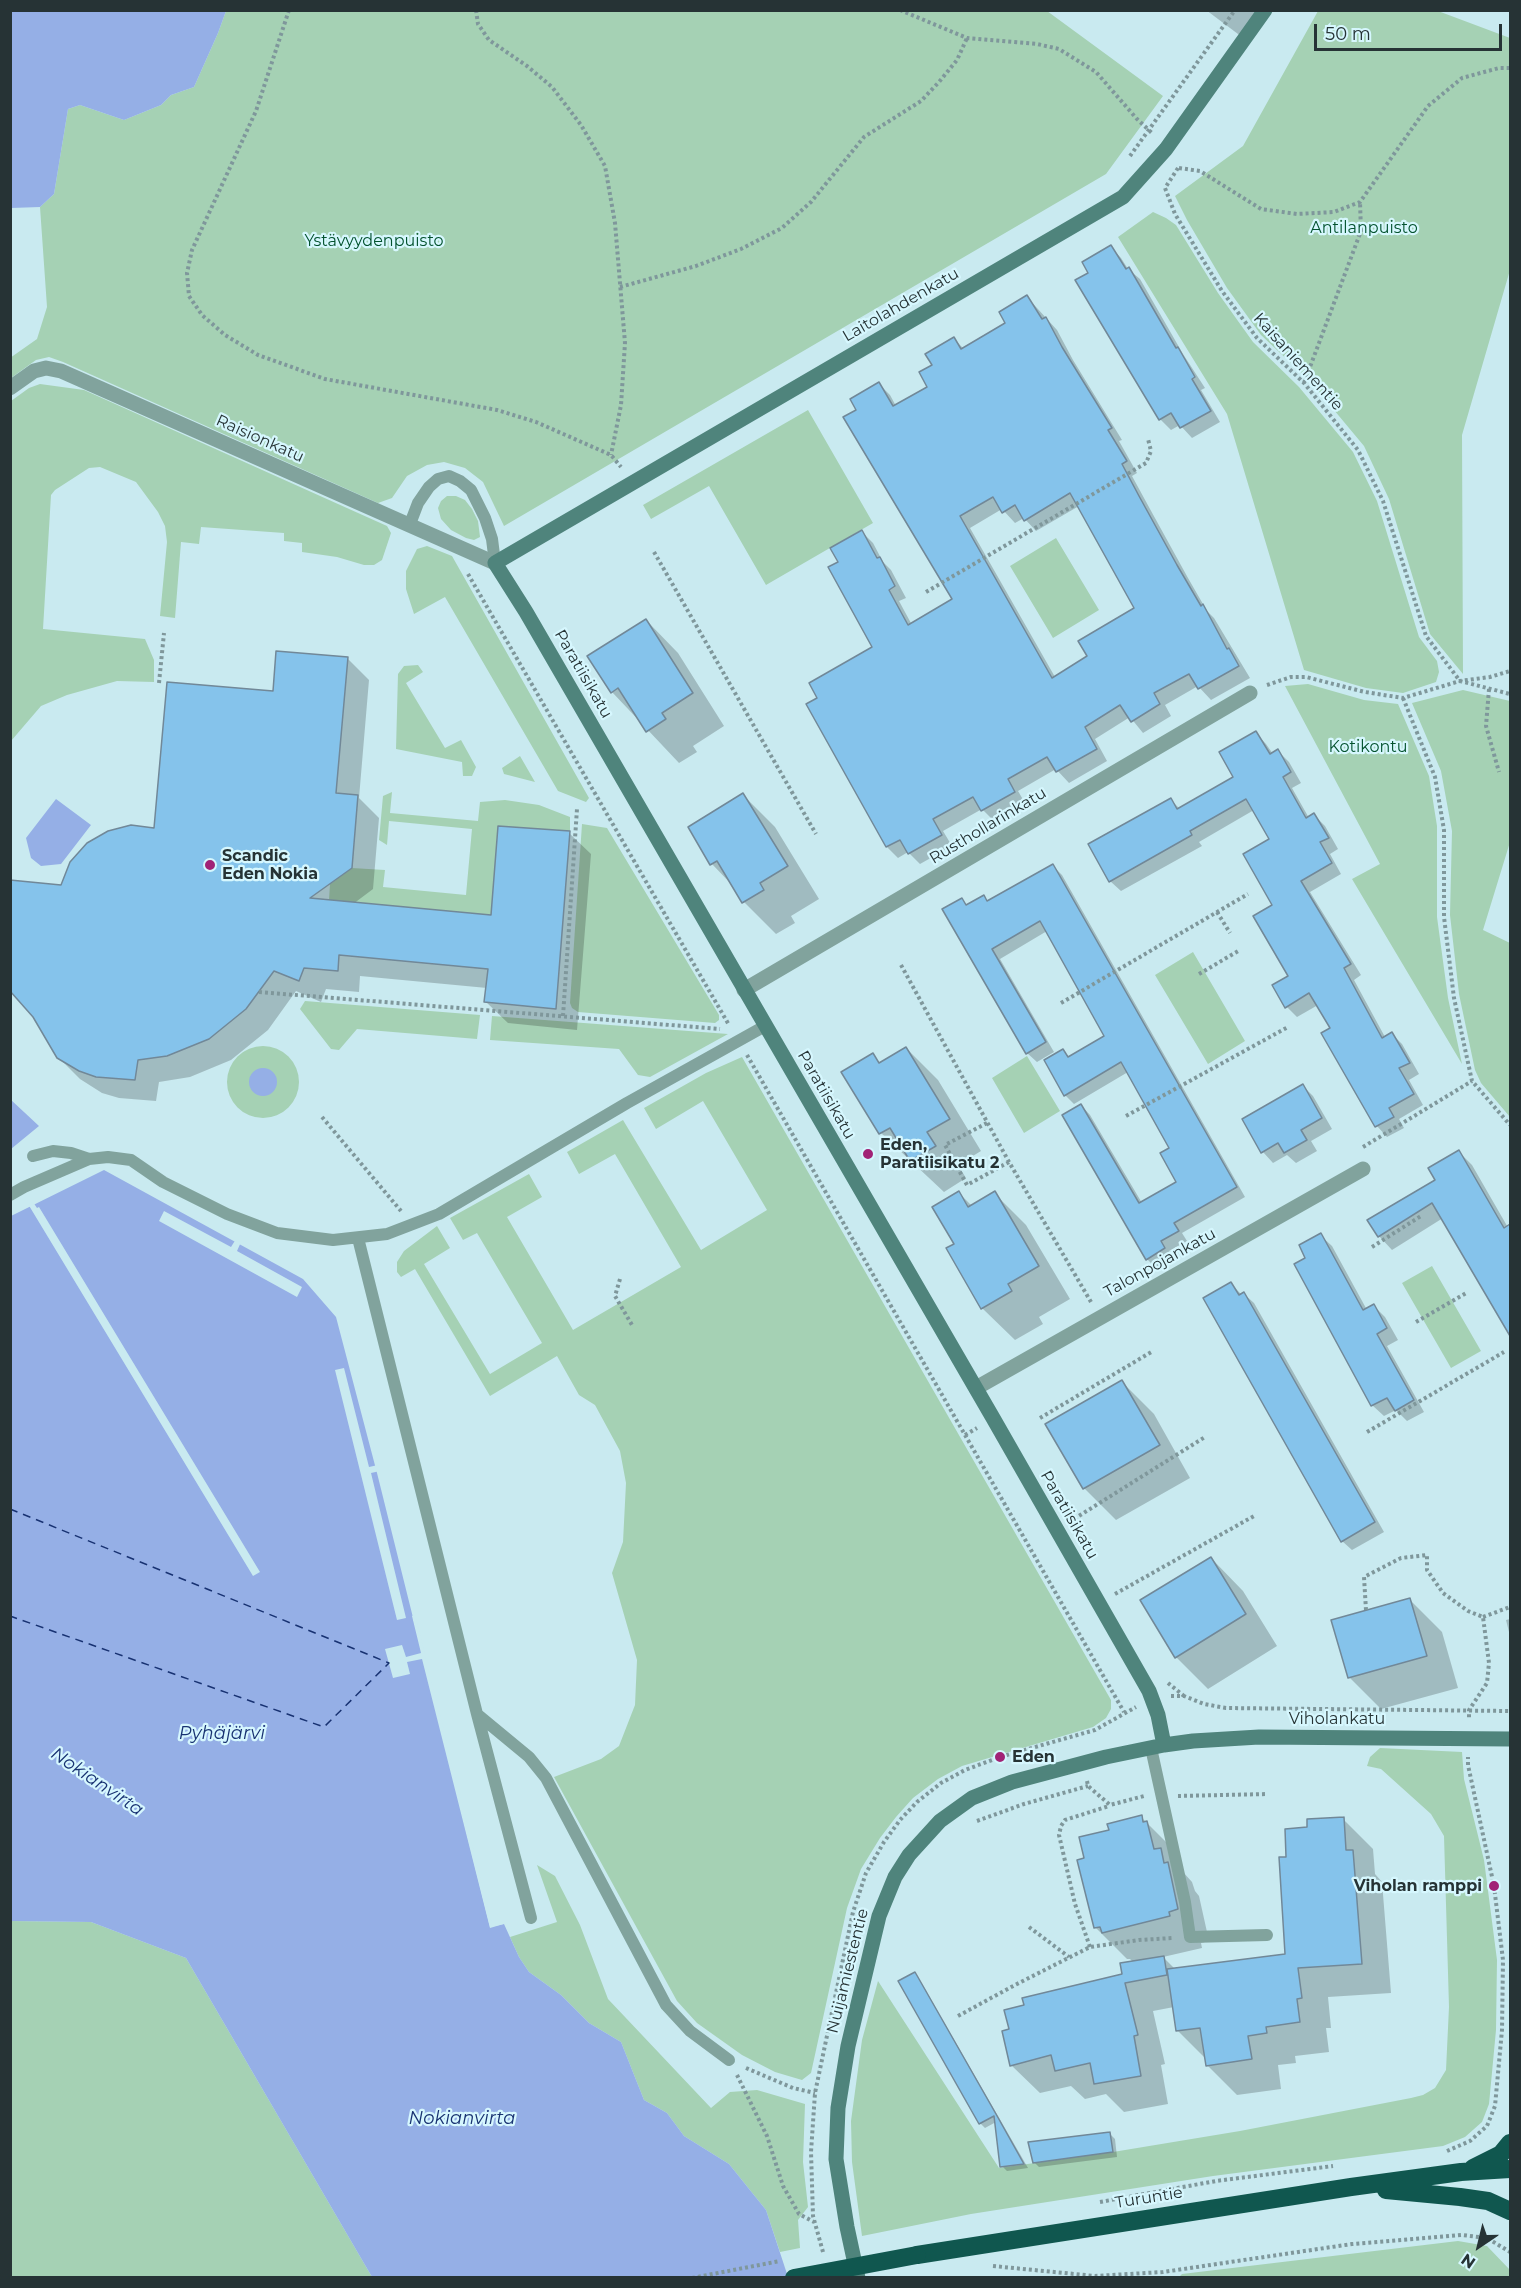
<!DOCTYPE html>
<meta charset="utf-8">
<style>
body{margin:0}
#map{position:relative;width:1521px;height:2288px;overflow:hidden;background:#c9eaf0;font-family:Montserrat,sans-serif}
canvas{display:block}
.frame{position:absolute;inset:0;border:12px solid #263335;pointer-events:none}
.north{position:absolute;left:1449px;top:2216px;width:60px;height:60px;-webkit-text-stroke:4px #d6f7fe;paint-order:stroke;rotate:215deg;font-size:16px;font-weight:700;line-height:24px;text-align:center;color:#263335}
.north::after{content:'';display:block;margin:auto;width:21px;height:27px;background:#263335;clip-path:polygon(50% 0,100% 100%,50% 72%,0 100%)}
.scale{position:absolute;left:1314px;top:24px;width:188px;height:27px;box-sizing:border-box;border:3px solid #263335;border-top:0;padding-left:8px;font-size:18px;line-height:21px;white-space:nowrap;color:#263335;-webkit-text-stroke:4px #d6f7fe;paint-order:stroke}
</style>
<div id="map">
<canvas width="1521" height="2288"></canvas>
<div class="frame"></div>
<div class="north">N</div>
<div class="scale">50 m</div>
</div>
<script>
const ctx = document.querySelector('canvas').getContext('2d');
ctx.lineJoin = 'round';
function fill(path, color) { ctx.fillStyle = color; ctx.fill(path, 'evenodd'); }
const shape = rows => new Path2D(rows.map(r => 'M' + r).join(''));
function stroke(path, color, width, dash) { ctx.strokeStyle = color; ctx.lineWidth = width; ctx.lineCap = dash ? 'butt' : 'round'; ctx.setLineDash(dash || []); ctx.stroke(path); }
function write(font, color, halo, rows, align = 'center') {
  ctx.font = font + ' Montserrat,sans-serif'; ctx.lineWidth = 4.5; ctx.setLineDash([]); ctx.textBaseline = 'middle'; ctx.strokeStyle = halo; ctx.fillStyle = color; for (const [text, x, y, turn = 0] of rows) {
    ctx.save(); ctx.translate(x, y); ctx.rotate((+turn || 0) * Math.PI / 180); ctx.textAlign = isNaN(turn) ? turn : align; if (halo) ctx.strokeText(text, 0, 0); ctx.fillText(text, 0, 0); ctx.restore();
  }
}
const green = shape([
 [226,11,1047,11,1163,96,1106,174,504,526,483,482,465,468,444,462,427,465,407,476,392,498,378,503,63,362,49,357,36,360,11,378,10,358,37,339,47,307,40,207,54,194,68,109,80,105,124,120,161,105,171,95,194,87,218,33],
 [1318,11,1438,11,1510,38,1510,270,1462,435,1463,674,1430,634,1389,499,1364,446,1309,380,1261,335,1227,288,1187,220,1175,196,1243,146],
 [1153,212,1166,218,1176,225,1218,293,1253,342,1299,387,1353,452,1377,501,1419,637,1437,661,1439,672,1436,682,1403,693,1366,688,1304,670,1227,414,1118,237],
 [40,384,84,390,387,526,391,533,382,560,374,565,364,565,337,557,302,552,302,543,284,541,284,533,201,527,199,544,181,542,175,618,160,616,167,542,165,526,158,512,136,482,100,467,89,468,55,490,51,495,43,629,145,639,154,660,154,682,117,681,67,695,41,706,11,741,11,401,29,388],
 [808,410,873,523,766,585,709,486,651,519,643,505],
 [447,496,456,496,465,500,472,509,478,521,480,537,474,540,466,538,451,530,441,519,438,508,441,501],
 [1056,538,1099,610,1053,638,1010,566],
 [427,546,452,556,589,798,586,802,558,791,445,597,414,614,406,589,406,571,417,549],
 [418,665,423,672,406,683,445,748,461,740,476,767,472,776,463,776,462,762,396,749,398,674,404,666],
 [1308,684,1364,700,1398,704,1429,776,1437,826,1437,917,1448,998,1462,1064,1352,879,1380,864,1285,686],
 [1463,690,1510,701,1510,842,1483,930,1510,943,1510,1117,1481,1083,1475,1070,1459,994,1450,915,1452,831,1441,771,1412,703],
 [520,756,535,782,504,774,502,768],
 [392,792,390,813,478,821,480,802,505,800,539,805,570,817,570,831,491,915,329,900,330,884,352,868,385,870,383,887,466,895,472,829,389,821,387,845,379,840,383,796],
 [582,824,607,828,719,1015,719,1020,715,1023,578,1012,572,1008,570,1003],
 [1193,952,1245,1041,1208,1064,1155,975],
 [305,1001,480,1015,477,1039,357,1029,339,1050,331,1049,300,1009],
 [492,1016,728,1034,650,1077,638,1075,619,1049,490,1040],
 '227 1082a36 36 0 1 1 72 0a36 36 0 1 1-72 0Z',
 [1027,1056,1060,1111,1024,1133,992,1078],
 [742,1057,1111,1700,1111,1709,1106,1718,1093,1727,962,1766,938,1779,913,1798,896,1817,880,1838,861,1869,847,1908,811,2073,802,2080,775,2072,742,2055,697,2023,677,2001,554,1777,601,1759,619,1746,635,1705,637,1660,612,1573,623,1542,626,1483,620,1451,595,1405,579,1395,557,1356,490,1396,415,1269,401,1277,397,1272,397,1262,404,1251,437,1226,450,1248,424,1264,490,1374,542,1343,477,1233,463,1240,450,1218,529,1174,542,1197,507,1217,573,1330,681,1267,615,1154,579,1174,567,1152,623,1120,701,1250,767,1210,703,1101,656,1129,644,1108,706,1073],
 [1432,1266,1481,1351,1451,1368,1402,1283],
 [1380,1748,1462,1752,1464,1779,1484,1860,1497,1960,1496,2030,1489,2104,1482,2122,1465,2137,1443,2146,1213,2176,971,2214,862,2236,852,2162,851,2121,862,2040,878,1981,999,2168,1113,2152,1240,2131,1411,2098,1423,2095,1435,2088,1446,2070,1449,2007,1444,1836,1431,1814,1381,1769,1367,1766,1370,1757],
 [537,1865,555,1876,580,1925,608,1999,711,2108,730,2092,757,2090,805,2104,803,2162,808,2207,798,2220,800,2248,780,2252,766,2210,729,2164,684,2136,667,2113,644,2100,621,2042,589,2023,561,1995,529,1972,519,1957,510,1937,557,1922],
 [11,1921,91,1922,186,1958,372,2277,11,2278],
 [1458,2241,1487,2246,1510,2270,1510,2277,1179,2277,1182,2274]
]);
const water = shape([
 [10,11,11,10,226,11,218,33,194,87,171,95,161,105,124,120,80,105,68,109,54,194,40,207,11,208],
 [56,799,91,825,61,864,41,866,31,858,26,838],
 '249 1082a14 14 0 1 1 28 0a14 14 0 1 1-28 0Z',
 [10,1099,39,1126,11,1149,10,1149],
 [104,1170,303,1279,336,1317,377,1473,490,1927,504,1924,519,1957,529,1972,561,1995,589,2023,621,2042,644,2100,667,2113,684,2136,729,2164,766,2210,788,2277,372,2277,186,1958,91,1922,11,1921,11,1216]
]);
const pier = shape([
 [33,1202,37,1208,39,1207,260,1572,253,1576,28,1204],
 [164,1211,231,1247,236,1239,241,1242,237,1251,302,1287,297,1297,159,1221],
 [344,1368,369,1467,378,1465,380,1471,371,1473,406,1618,397,1620,335,1370],
 [415,1615,492,1924,504,1921,507,1923,490,1928,422,1659,407,1662,410,1674,393,1678,385,1649,402,1645,406,1657,421,1653,412,1616]
]);
const shadow = shape([
 [1206,10,1261,10,1242,37],
 [1111,247,1121,258,1128,269,1140,279,1183,354,1205,388,1201,390,1220,422,1192,438,1180,425,1171,430,1160,419,1077,280,1090,273],
 [1027,297,1057,330,1073,360,1122,440,1119,441,1137,473,1132,476,1150,509,1188,578,1207,611,1214,618,1250,678,1211,700,1198,686,1165,705,1171,716,1143,733,1130,717,1095,739,1107,761,1069,783,1056,769,1018,791,1025,803,994,821,982,809,943,831,952,846,920,864,908,852,898,858,887,847,808,705,819,698,874,648,840,562,862,532,873,543,883,562,891,570,906,598,899,601,912,625,954,600,858,410,879,384,890,395,896,406,929,387,934,365,954,339,964,349,1007,324],
 [1079,506,1136,608,1089,657,1055,677,970,528,1002,509,1015,523,1024,518,1036,531],
 [646,620,678,653,724,726,693,746,697,752,679,763,612,692],
 [347,658,369,680,359,798,379,818,373,889,353,904,493,917,569,833,591,854,577,1030,508,1023,486,1002,487,988,360,976,359,992,326,989,321,1002,296,991,268,1030,231,1060,190,1077,159,1082,156,1101,119,1098,102,1093,80,1079,58,1057,35,1016,12,990,10,992,10,881,62,886,155,829,275,693],
 [1256,733,1266,744,1273,754,1278,751,1289,762,1301,783,1292,788,1309,818,1314,815,1325,826,1338,849,1330,854,1341,874,1310,892,1361,975,1354,980,1385,1037,1392,1034,1402,1044,1419,1074,1409,1080,1423,1105,1399,1119,1404,1128,1387,1137,1377,1126,1324,1034,1332,1029,1318,1005,1297,1017,1287,1007,1290,976,1274,905,1271,840,1254,810,1199,842,1202,846,1121,891,1110,881,1171,800,1180,809,1235,777],
 [743,795,775,827,819,899,791,916,795,923,776,934,744,902,734,887,712,864],
 [1052,865,1062,875,1245,1197,1182,1233,1187,1241,1169,1251,1173,1258,1156,1268,1147,1259,1081,1105,1090,1115,1142,1203,1178,1182,1171,1148,1128,1072,1074,1104,1065,1095,1063,1051,1069,1057,1106,1037,1047,931,1000,959,1054,1052,1037,1062,1027,1053,962,899,968,906,984,897,989,902],
 [906,1048,938,1080,981,1151,958,1165,966,1178,944,1192,881,1133,843,1072,872,1055,881,1064],
 [1303,1086,1313,1096,1332,1129,1311,1141,1317,1151,1296,1163,1287,1155,1273,1163,1263,1152,1244,1119],
 [1459,1152,1472,1165,1510,1231,1510,1333,1443,1218,1392,1250,1379,1236,1437,1180],
 [959,1193,972,1206,994,1193,1026,1225,1070,1299,1039,1317,1043,1324,1015,1340,982,1308,956,1245],
 [1320,1235,1332,1246,1367,1310,1374,1306,1385,1317,1398,1340,1387,1346,1424,1412,1407,1421,1396,1410,1384,1416,1372,1405,1308,1258],
 [1231,1284,1242,1295,1244,1294,1254,1303,1384,1532,1352,1550,1342,1541],
 [1122,1382,1154,1414,1190,1478,1116,1520,1084,1488,1047,1425],
 [1211,1558,1243,1591,1277,1646,1208,1689,1176,1657],
 [1410,1600,1442,1632,1458,1688,1381,1709,1349,1677],
 [1510,1619,1510,1636,1506,1620],
 [1141,1817,1179,1855,1183,1872,1192,1882,1195,1891,1199,1896,1209,1941,1201,1943,1202,1948,1163,1957,1175,1969,1287,1955,1288,1858,1309,1828,1343,1819,1373,1849,1375,1874,1382,1882,1391,1993,1328,1997,1331,2028,1326,2028,1329,2052,1295,2056,1296,2063,1278,2065,1281,2089,1237,2095,1207,2065,1206,2059,1177,2030,1174,2007,1153,2011,1165,2064,1161,2065,1168,2104,1124,2112,1106,2094,1085,2099,1071,2086,1040,2093,1011,2065,1124,1975,1134,1963,1130,1959,1127,1959,1095,1927,1085,1859,1110,1831],
 [914,1974,919,1979,1028,2168,1007,2171,1002,2166,996,2122,985,2128,980,2123],
 [1110,2134,1115,2139,1117,2157,1039,2167,1034,2162]
]);
const ferry = shape([
 [10,1509,389,1663,324,1727,10,1616]
]);
const building = shape([
 [1111,245,1126,269,1129,267,1176,348,1178,347,1195,377,1192,379,1211,411,1180,428,1171,413,1159,420,1075,280,1088,273,1082,262,1111,245],
 [1027,295,1042,319,1046,317,1062,347,1112,428,1108,430,1127,461,1122,464,1139,496,1177,565,1201,606,1203,604,1227,649,1229,648,1239,666,1198,689,1189,674,1154,693,1160,704,1131,722,1120,705,1085,727,1097,749,1056,772,1047,757,1008,779,1015,792,981,811,973,797,933,819,942,835,908,854,900,840,886,847,806,704,817,698,809,683,872,647,828,567,838,562,830,548,862,530,877,558,880,557,895,586,889,590,908,625,952,599,843,417,856,410,850,399,879,382,893,406,927,387,919,372,932,365,925,354,954,337,961,349,1005,323,999,312,1027,295],
 [1070,493,1134,608,1078,641,1087,656,1052,678,960,516,993,497,1002,513,1015,505,1024,521,1070,493],
 [646,619,693,693,662,713,666,719,646,732,618,688,611,693,587,656,646,619],
 [276,651,348,657,336,793,358,795,352,868,310,898,491,915,498,826,570,831,556,1009,484,1002,488,969,339,955,338,971,304,968,299,981,274,971,246,1009,209,1039,167,1056,138,1060,135,1080,96,1077,79,1071,57,1058,33,1017,10,991,10,880,61,885,70,862,87,843,108,831,131,825,154,828,167,682,273,691,276,651],
 [1256,731,1270,754,1278,749,1291,772,1283,777,1306,818,1314,813,1329,838,1320,842,1332,863,1301,881,1351,964,1344,968,1382,1038,1392,1032,1410,1063,1399,1068,1414,1094,1389,1108,1394,1117,1375,1127,1321,1033,1330,1028,1309,993,1285,1008,1272,985,1288,976,1253,916,1272,905,1243,854,1269,839,1246,799,1190,831,1192,835,1109,882,1088,844,1171,798,1177,809,1233,777,1219,752,1256,731],
 [743,793,788,866,760,883,764,890,742,903,717,861,710,865,688,827,743,793],
 [1053,864,1237,1187,1174,1223,1179,1231,1161,1241,1165,1248,1146,1260,1062,1115,1081,1104,1139,1203,1176,1182,1160,1153,1169,1148,1121,1062,1064,1096,1044,1060,1063,1049,1068,1057,1104,1036,1040,921,992,949,1046,1042,1026,1054,942,909,962,898,966,905,984,895,987,901,1053,864],
 [906,1047,950,1119,927,1132,936,1146,910,1161,890,1128,879,1134,841,1072,873,1053,879,1063,906,1047],
 [1303,1084,1322,1118,1301,1130,1307,1140,1284,1153,1278,1143,1261,1153,1242,1119,1303,1084],
 [1459,1150,1504,1228,1510,1224,1510,1336,1432,1203,1378,1237,1367,1220,1435,1180,1428,1168,1459,1150],
 [959,1191,968,1207,995,1191,1039,1266,1008,1284,1012,1291,981,1309,946,1248,954,1244,932,1207,959,1191],
 [1321,1233,1363,1310,1374,1304,1387,1328,1377,1334,1414,1400,1395,1411,1387,1398,1371,1406,1294,1264,1305,1258,1299,1245,1321,1233],
 [1231,1282,1239,1295,1244,1292,1375,1522,1341,1542,1203,1298,1231,1282],
 [1122,1380,1160,1445,1083,1489,1045,1424,1122,1380],
 [1211,1557,1246,1614,1175,1658,1140,1600,1211,1557],
 [1410,1598,1427,1656,1348,1678,1331,1620,1410,1598],
 [1142,1815,1143,1822,1147,1821,1154,1849,1161,1848,1164,1863,1168,1862,1178,1909,1169,1912,1170,1916,1102,1933,1100,1927,1094,1928,1077,1860,1084,1858,1079,1837,1109,1830,1107,1824,1142,1815],
 [1344,1817,1346,1850,1353,1850,1362,1964,1298,1968,1302,1998,1297,1999,1300,2022,1266,2027,1267,2033,1248,2036,1252,2059,1206,2066,1200,2028,1176,2031,1167,1969,1285,1954,1279,1857,1286,1857,1285,1829,1307,1827,1307,1819,1344,1817],
 [1164,1956,1167,1975,1125,1983,1138,2035,1134,2036,1141,2076,1094,2084,1090,2063,1055,2071,1051,2055,1010,2066,1002,2031,1009,2029,1004,2010,1024,2005,1022,1998,1122,1974,1120,1963,1164,1956],
 [915,1972,996,2114,1024,2164,1000,2167,994,2116,979,2124,898,1981,915,1972],
 [1110,2132,1113,2152,1033,2163,1028,2142,1110,2132]
]);
const path = shape([
 [289,10,256,111,192,250,187,273,189,296,202,315,225,335,258,355,325,379,497,410,536,422,611,455,621,467],
 [476,10,478,24,489,40,527,66,552,87,581,125,605,166,615,223,625,343,621,405,611,455],
 [900,10,967,38,1037,44,1059,49,1096,72,1137,119,1153,134],
 [1130,156,1235,10],
 [1178,168,1165,188,1175,214,1222,291,1257,338,1304,383,1358,450,1383,501,1426,636,1460,681,1510,694],
 [1179,168,1200,171,1261,209,1297,214,1334,212,1360,202,1428,106,1462,78,1499,68,1510,68],
 [620,287,696,266,741,249,782,228,811,202,864,137,921,101,939,82,957,60,967,38],
 [1304,383,1361,231,1360,202],
 [654,552,816,834],
 [468,574,729,1025],
 [926,592,1146,463,1151,451,1148,439],
 [159,683,164,633],
 [1267,685,1291,677,1306,677,1365,692,1403,698,1460,681,1490,677,1510,671],
 [1489,689,1486,726,1499,772],
 [1403,698,1435,777,1444,830,1444,917,1454,998,1472,1081,1510,1125],
 [1217,912,1230,933],
 [901,965,1009,1162,1091,1302],
 [1199,974,1240,950],
 [259,992,720,1029],
 [1061,1003,1248,894],
 [563,1016,577,809],
 [747,1055,1124,1712],
 [1126,1116,1288,1027],
 [322,1117,401,1211],
 [987,1123,945,1145,967,1185,1009,1162],
 [1363,1147,1472,1081],
 [1372,1247,1421,1216],
 [620,1279,615,1296,632,1325],
 [1416,1322,1468,1292],
 [1040,1418,1153,1351],
 [1367,1432,1504,1352],
 [965,1435,977,1428],
 [1074,1519,1205,1437],
 [1115,1594,1254,1516],
 [1366,1610,1364,1577,1401,1558,1427,1555,1427,1570,1443,1593,1468,1611,1483,1617,1489,1663,1487,1683,1469,1710,1469,1719],
 [1483,1617,1510,1607],
 [1168,1683,1184,1696],
 [1171,1696,1184,1696,1204,1704,1226,1708,1510,1711],
 [1087,1781,1088,1786,1110,1805,1144,1796],
 [1178,1796,1268,1794],
 [977,1821,1024,1804,1088,1786],
 [1029,1927,1069,1957],
 [1090,1947,1075,1904,1059,1835,1061,1826,1065,1820,1109,1806],
 [958,2016,1015,1985,1090,1947,1139,1940,1173,1938],
 [746,2068,793,2088,815,2093],
 [737,2075,767,2136,783,2186,799,2214,814,2222],
 [1447,2151,1470,2141,1487,2126,1495,2106,1502,2030,1503,1960,1494,1886,1468,1765,1468,1757],
 [1100,2202,1216,2181,1333,2166],
 [823,2252,813,2216,811,2152,815,2093,853,1912,866,1873,884,1842,900,1820,917,1802,941,1783,965,1770,1000,1757,1095,1730,1136,1707],
 [993,2266,1095,2276,1163,2272,1352,2244,1462,2235,1487,2238,1510,2252]
]);
const lane = shape([
 [410,524,418,503,429,487,438,479,449,476,460,481,471,490,485,518,492,539,495,563],
 [33,1156,53,1151,71,1153,89,1159],
 [10,1195,24,1187,89,1159,108,1157,131,1160,163,1182,227,1214,277,1233,333,1240,387,1234,439,1214,627,1103,765,1026],
 [358,1238,477,1714,531,1918],
 [477,1714,529,1757,546,1778,666,2005,690,2031,729,2060],
 [1151,1748,1185,1902,1190,1937,1267,1935]
]);
const street = shape([
 [10,388,34,371,46,368,61,371,495,563],
 [744,990,1250,693],
 [976,1388,1363,1169]
]);
const secondary = shape([
 [1164,1745,1158,1715,1149,1691,993,1418,526,612,495,563,1123,197,1166,149,1265,10],
 [858,2278,847,2227,836,2159,838,2108,848,2046,879,1916,895,1877,909,1855,940,1821,972,1798,1012,1782,1106,1757,1164,1745,1193,1741,1259,1737,1510,1739]
]);
const highway = shape([
 [1473,2168,1501,2154,1510,2143],
 [1386,2190,1460,2197,1488,2201,1510,2211],
 [917,2255,1351,2187,1461,2172,1510,2169]
]);
const pathBridge = shape([
 [692,2278,780,2261]
]);
const highwayBridge = shape([
 [794,2278,917,2255]
]);
const markers = [
 [210,865,6,"#a12376"],
 [868,1154,6,"#a12376"],
 [1000,1757,6,"#a12376"],
 [1494,1886,6,"#a12376"]
];
const parkNames = [
 ["Antilanpuisto",1364,228],
 ["Ystävyydenpuisto",374,241],
 ["Kotikontu",1368,747]
];
const streetNames = [
 ["Laitolahdenkatu",901,305,-30],
 ["Kaisaniementie",1298,362,48],
 ["Raisionkatu",260,439,24],
 ["Paratiisikatu",583,674,60],
 ["Rusthollarinkatu",988,826,-31],
 ["Paratiisikatu",826,1095,60],
 ["Talonpojankatu",1160,1263,-29],
 ["Paratiisikatu",1069,1515,60],
 ["Viholankatu",1337,1719],
 ["Nuijamiestentie",848,1971,-76],
 ["Turuntie",1149,2198,-9]
];
const poiNames = [
 ["Scandic",222,856],
 ["Eden Nokia",222,874],
 ["Eden,",880,1145],
 ["Paratiisikatu 2",880,1163],
 ["Eden",1012,1757],
 ["Viholan ramppi",1482,1886,"right"]
];
const waterNames = [
 ["Pyhäjärvi",222,1734],
 ["Nokianvirta",97,1782,34],
 ["Nokianvirta",462,2119]
];
fill(green, '#a5d1b4');
fill(water, '#95afe6');
fill(pier, '#c9eaf0');
fill(shadow, '#0003');
stroke(ferry, '#183272', 1.5, [8, 6]);
fill(building, '#85c3eb');
stroke(building, '#718898', 1.5);
stroke(path, '#7f979b', 4, [3, 3]);
stroke(lane, '#81a39d', 12);
stroke(street, '#81a39d', 15);
stroke(secondary, '#4f847c', 15);
stroke(highway, '#10574f', 18);
stroke(pathBridge, '#7f979b', 4, [3, 3]);
stroke(highwayBridge, '#10574f', 18);
for (const [x, y, r, color] of markers) { const dot = new Path2D(); dot.arc(x, y, r, 0, 2 * Math.PI); ctx.fillStyle = color; ctx.fill(dot); stroke(dot, '#d6f7fe', 2); }
write('16px', '#03522e', '#d6f7fe', parkNames);
write('16px', '#263335', '#d6f7fe', streetNames);
write('bold 16px', '#263335', '#d6f7fe', poiNames, 'left');
write('italic 18px', '#183272', '#d6f7fe', waterNames);
</script>
